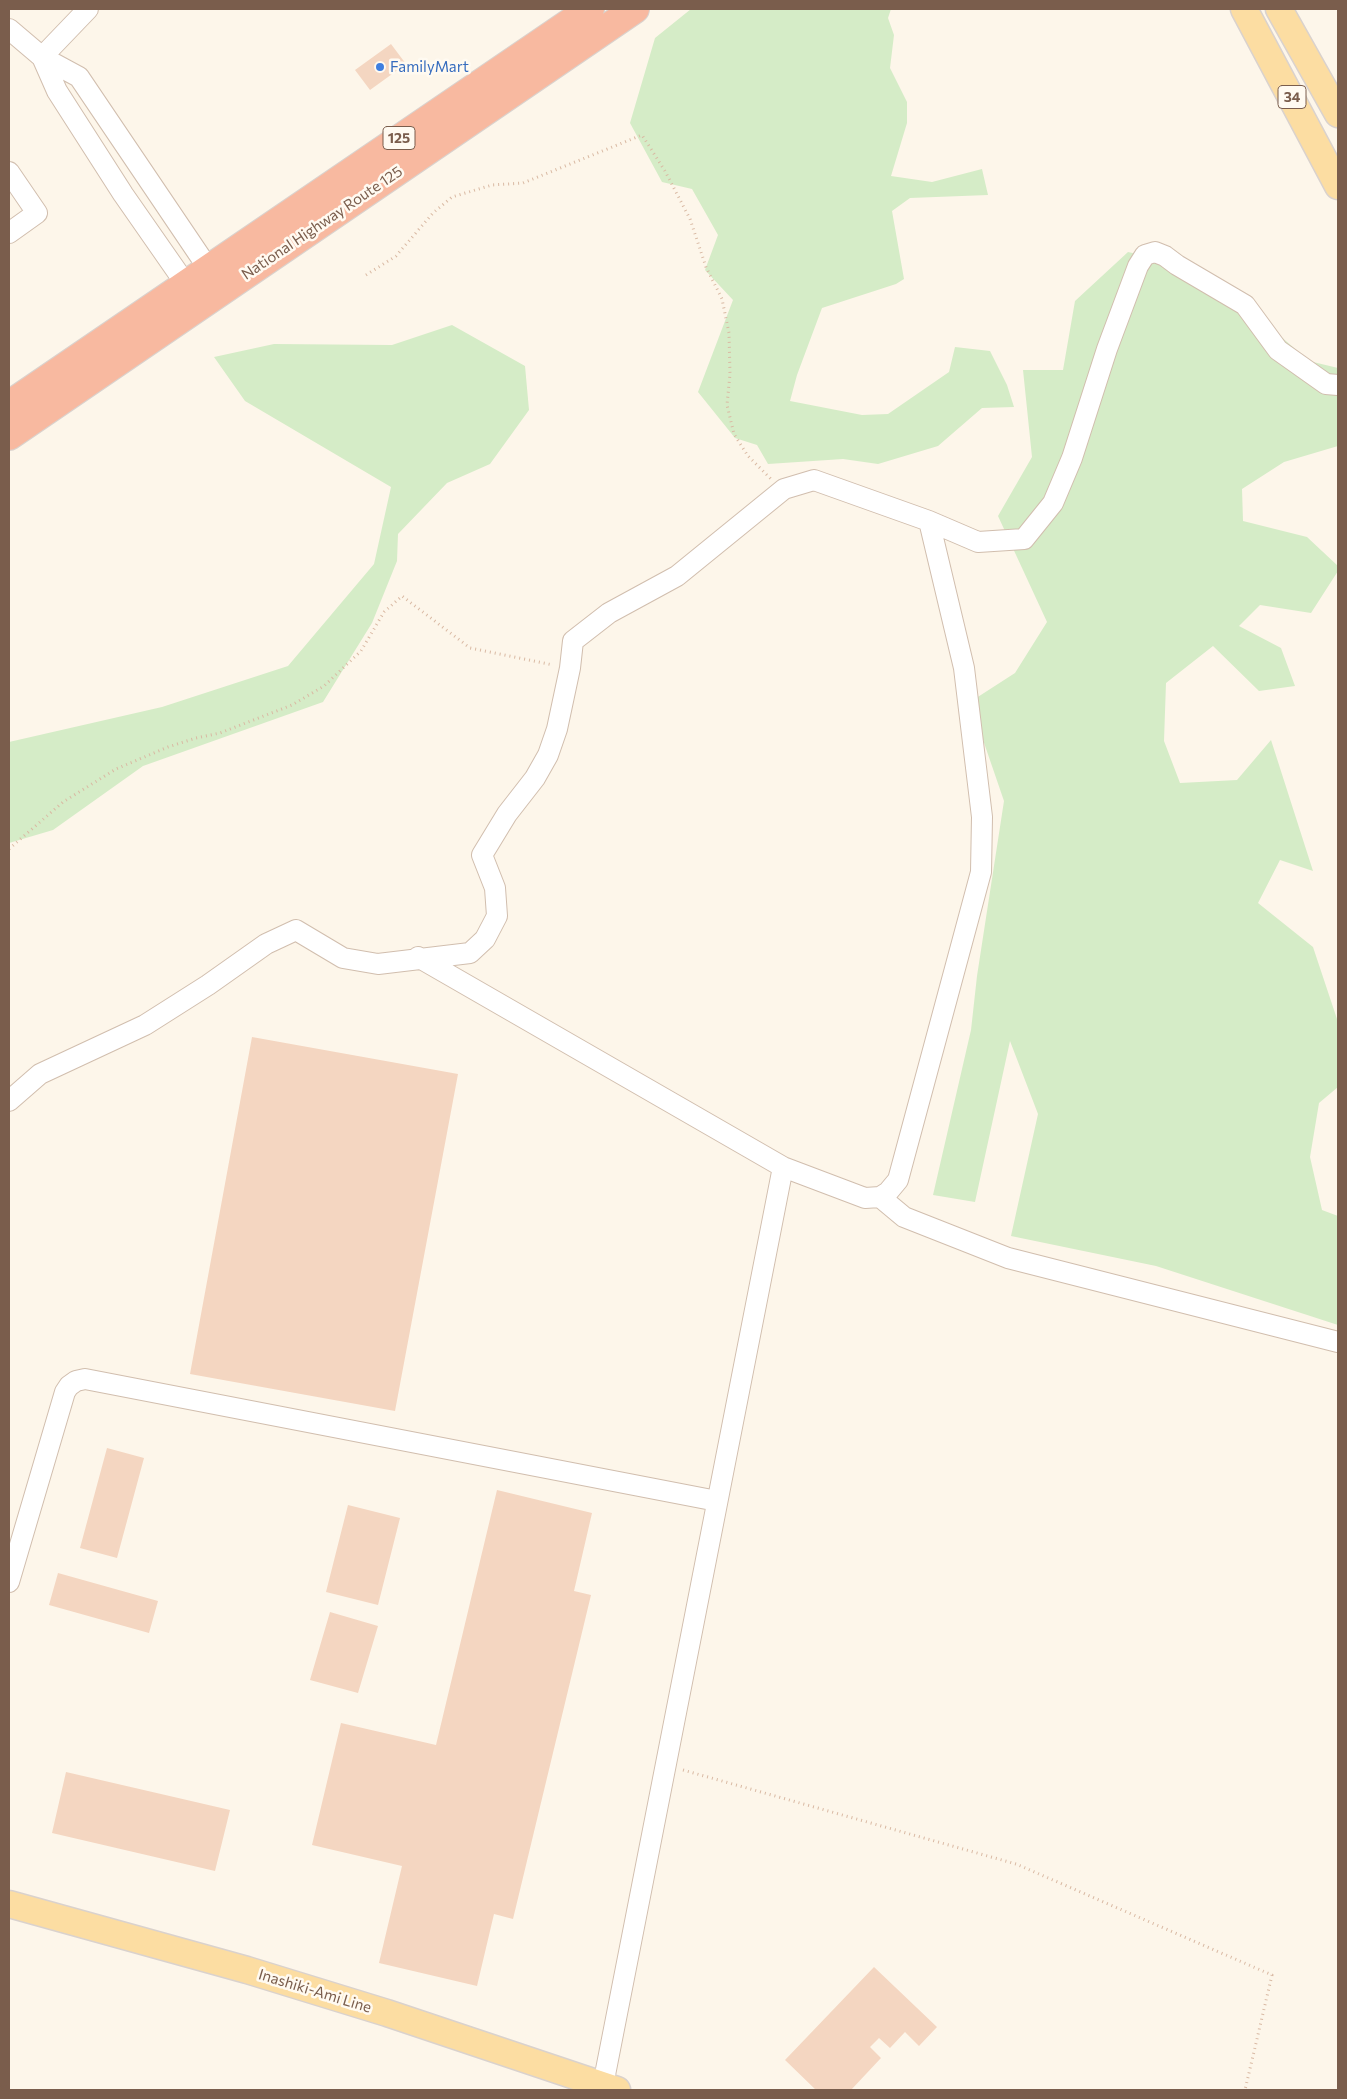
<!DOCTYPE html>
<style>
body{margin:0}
#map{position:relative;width:1347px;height:2099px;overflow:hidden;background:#fdf6ea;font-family:Commissioner,sans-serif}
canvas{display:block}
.frame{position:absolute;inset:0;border:10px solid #7a5d4c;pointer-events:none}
</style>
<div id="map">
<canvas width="1347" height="2099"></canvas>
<div class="frame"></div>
</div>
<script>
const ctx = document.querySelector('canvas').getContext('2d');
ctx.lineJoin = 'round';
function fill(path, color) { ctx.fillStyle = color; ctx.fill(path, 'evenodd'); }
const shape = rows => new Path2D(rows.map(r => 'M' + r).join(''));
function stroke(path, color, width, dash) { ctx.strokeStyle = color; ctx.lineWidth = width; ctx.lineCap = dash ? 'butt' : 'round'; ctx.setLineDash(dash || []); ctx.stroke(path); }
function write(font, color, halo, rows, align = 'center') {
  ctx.font = font + ' Commissioner,sans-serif'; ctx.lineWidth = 5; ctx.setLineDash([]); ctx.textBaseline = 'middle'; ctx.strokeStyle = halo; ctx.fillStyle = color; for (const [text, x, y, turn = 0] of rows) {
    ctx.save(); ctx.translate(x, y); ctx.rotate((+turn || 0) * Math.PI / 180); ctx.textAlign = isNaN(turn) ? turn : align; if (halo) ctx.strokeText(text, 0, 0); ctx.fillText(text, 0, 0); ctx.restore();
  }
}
const green = shape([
 [691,9,891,9,888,18,894,35,890,68,907,102,907,123,891,176,932,182,982,169,988,195,910,198,892,211,904,279,896,284,822,308,797,375,790,401,862,415,888,414,949,372,955,347,990,351,1007,385,1014,407,982,408,938,446,878,464,843,459,768,464,757,445,735,438,698,392,733,300,705,270,718,235,692,189,662,182,630,123,655,38],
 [1128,252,1203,269,1309,361,1338,368,1338,446,1284,462,1242,489,1243,521,1307,537,1338,566,1338,571,1311,613,1260,605,1239,626,1281,648,1295,686,1259,691,1213,646,1166,683,1164,741,1180,783,1237,780,1271,740,1313,871,1280,860,1258,903,1313,947,1338,1022,1338,1087,1319,1103,1310,1157,1322,1210,1338,1216,1338,1325,1156,1266,1011,1236,1038,1114,1010,1041,975,1202,933,1195,971,1030,977,976,1004,801,970,702,1015,673,1047,622,998,516,1032,457,1023,370,1063,370,1075,301],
 [452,325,525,366,529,410,490,464,447,483,398,534,397,561,372,623,323,702,143,766,53,830,9,843,9,742,162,707,288,666,374,564,391,487,245,401,214,357,274,344,392,345]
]);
const building = shape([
 [391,44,406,64,370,90,355,70],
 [252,1037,458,1074,395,1411,190,1374],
 [107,1448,144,1458,117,1558,80,1548],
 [497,1490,592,1513,574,1591,591,1595,513,1919,494,1914,477,1986,379,1963,402,1866,312,1845,341,1723,436,1745],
 [348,1505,400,1518,378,1605,326,1592],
 [58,1573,158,1601,149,1633,49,1605],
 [330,1612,378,1626,358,1693,310,1680],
 [66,1772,230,1810,215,1871,52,1833],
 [874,1967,937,2027,919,2046,905,2032,890,2048,879,2038,870,2047,881,2058,851,2090,816,2090,785,2060]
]);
const path = shape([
 [366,275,396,256,433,213,452,197,492,185,523,183,642,135,665,171,690,219,706,267,722,299,729,333,730,374,727,405,734,434,748,456,771,479],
 [9,849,63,802,116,769,168,747,196,738,220,733,292,705,324,686,361,651,384,612,402,596,470,648,553,665],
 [683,1770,1016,1864,1272,1975,1245,2090]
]);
const minor = shape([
 [9,29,42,57,79,77,208,268,209,283],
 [42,57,57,91,123,194,185,283,198,292],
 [42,57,88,9],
 [9,172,37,213,9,233],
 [418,957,783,1167,865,1198,880,1197,888,1192,898,1180,981,872,982,817,964,668,929,521],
 [9,1101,40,1074,145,1025,208,985,266,944,296,930,343,958,378,964,470,953,485,939,497,916,495,888,482,855,507,814,535,778,548,755,557,729,570,668,573,641,609,613,677,576,784,489,814,480,929,521,978,542,1024,539,1053,503,1072,458,1107,349,1138,266,1145,255,1155,252,1165,256,1177,265,1245,305,1278,350,1326,384,1338,385],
 [880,1197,904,1217,1008,1258,1338,1342],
 [9,1582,65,1392,69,1386,76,1381,85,1379,717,1501],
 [603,2085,783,1167]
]);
const major = shape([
 [1244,9,1338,186],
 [1279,9,1338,114],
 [9,1904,247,1970,387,2013,617,2090]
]);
const highway = shape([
 [9,405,590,9],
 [9,436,635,9]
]);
const markers = [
 [380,67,5,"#3f7fe0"]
];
const shields = [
 [1292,97,28],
 [399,138,32]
];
const shieldNames = [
 ["34",1292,97],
 ["125",399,138]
];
const shopNames = [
 ["FamilyMart",390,67]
];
const streetNames = [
 ["National Highway Route 125",322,223,-34],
 ["Inashiki-Ami Line",315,1991,17]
];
fill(green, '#d5ecc7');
fill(building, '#f4d6c1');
stroke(minor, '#d1beae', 22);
stroke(major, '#dad2cd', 29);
stroke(highway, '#dad2cd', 30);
stroke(path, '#d9b9a3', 3, [1, 4]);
stroke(minor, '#fff', 20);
stroke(major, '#fcdda2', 26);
stroke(highway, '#f8b9a0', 28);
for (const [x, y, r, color] of markers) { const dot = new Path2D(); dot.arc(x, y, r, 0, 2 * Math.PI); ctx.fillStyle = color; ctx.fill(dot); stroke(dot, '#fffaf1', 2); }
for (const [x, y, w] of shields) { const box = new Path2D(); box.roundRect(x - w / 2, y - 11.5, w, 23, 4); ctx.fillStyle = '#fffaf1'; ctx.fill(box); stroke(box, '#7a5d4c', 1); }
write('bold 14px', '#7a5d4c', null, shieldNames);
write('15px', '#366cbe', '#fffaf1', shopNames, 'left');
write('15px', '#7a5d4c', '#fffaf1', streetNames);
</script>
